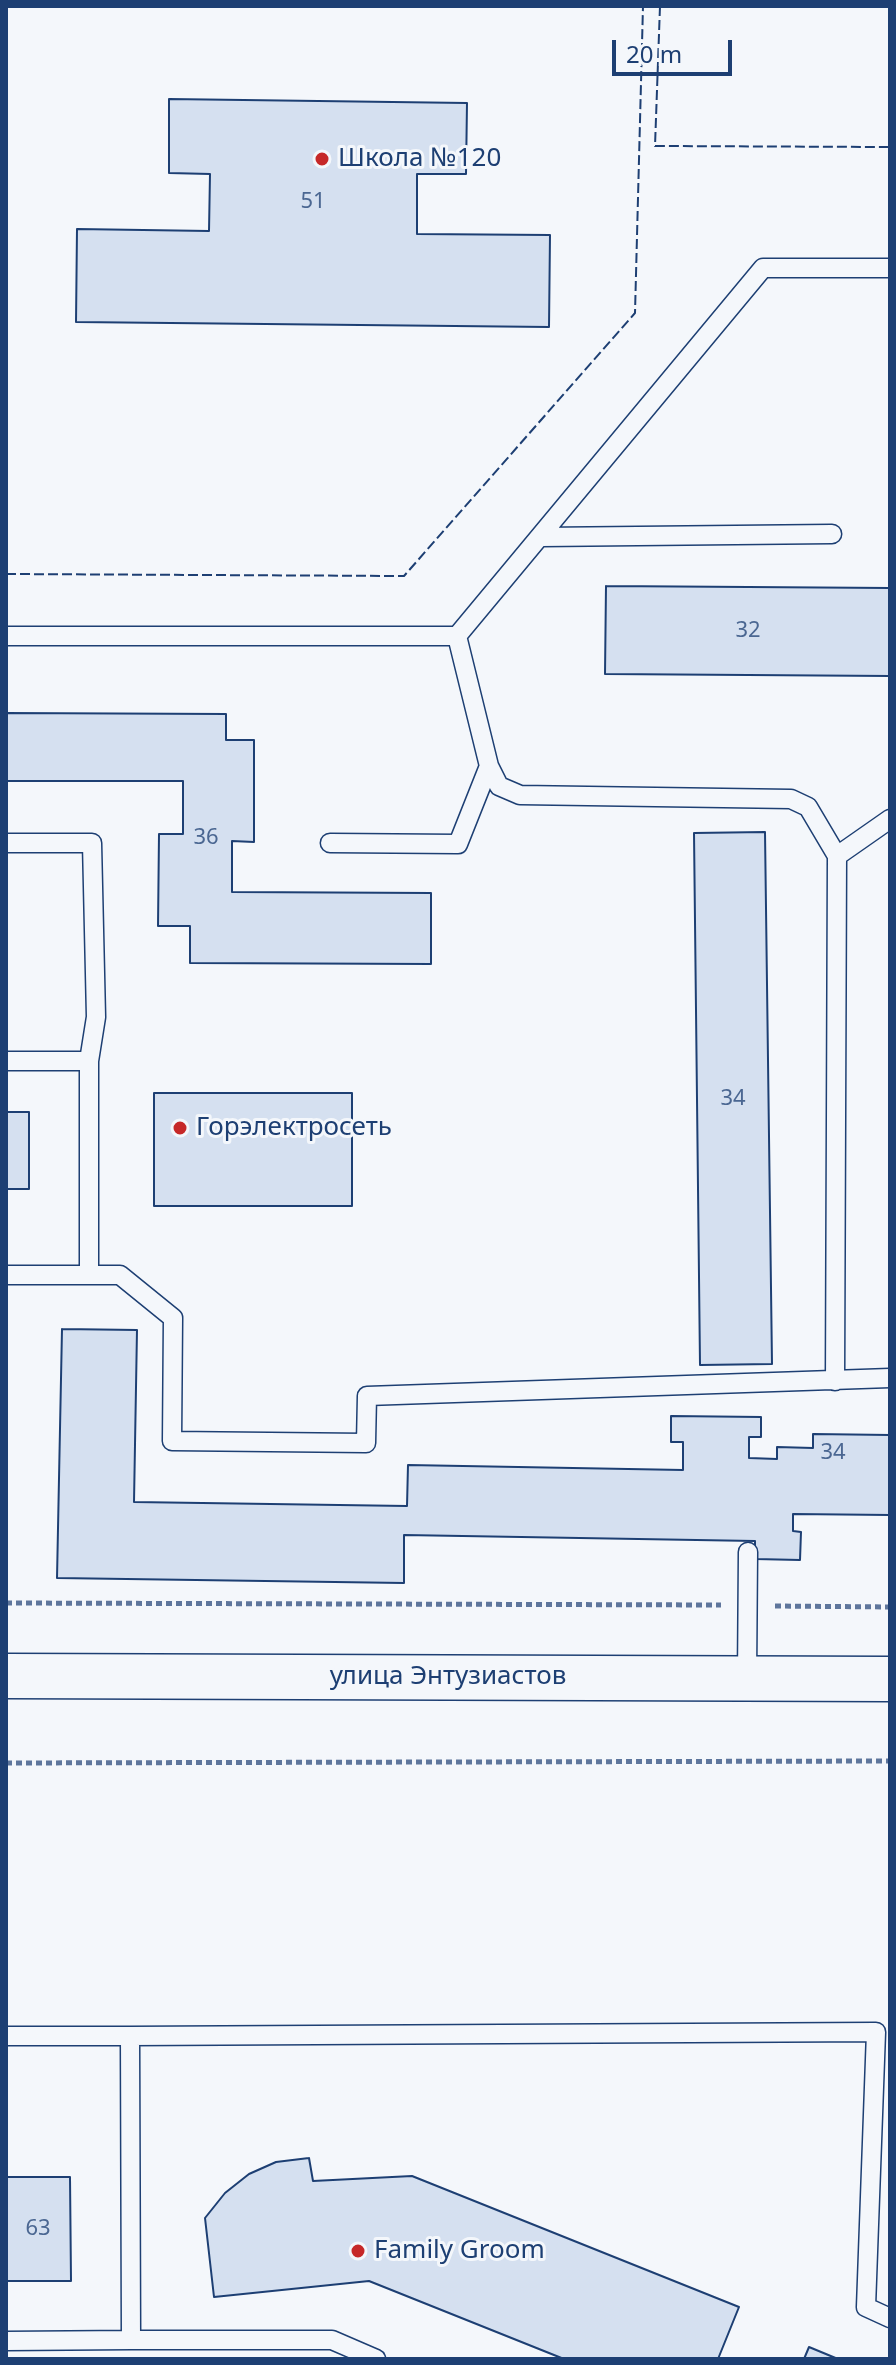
<!DOCTYPE html>
<meta charset="utf-8">
<style>
body{margin:0}
#map{position:relative;width:896px;height:2365px;overflow:hidden;background:#f4f7fb;font-family:"Noto Sans",sans-serif}
canvas{display:block}
.frame{position:absolute;inset:0;border:8px solid #1d3f73;pointer-events:none}
.scale{position:absolute;left:612px;top:40px;width:120px;height:36px;box-sizing:border-box;border:4px solid #1d3f73;border-top:0;padding-left:10px;font-size:24px;line-height:28px;white-space:nowrap;color:#1d3f73;-webkit-text-stroke:6px #f4f7fb;paint-order:stroke}
</style>
<div id="map">
<canvas width="896" height="2365"></canvas>
<div class="frame"></div>
<div class="scale">20 m</div>
</div>
<script>
const ctx = document.querySelector('canvas').getContext('2d');
ctx.lineJoin = 'round';
function fill(path, color) { ctx.fillStyle = color; ctx.fill(path, 'evenodd'); }
const shape = rows => new Path2D(rows.map(r => 'M' + r).join(''));
function stroke(path, color, width, dash) { ctx.strokeStyle = color; ctx.lineWidth = width; ctx.lineCap = dash ? 'butt' : 'round'; ctx.setLineDash(dash || []); ctx.stroke(path); }
function write(font, color, halo, rows, align = 'center') {
  ctx.font = font + ' "Noto Sans",sans-serif'; ctx.lineWidth = 6; ctx.setLineDash([]); ctx.textBaseline = 'middle'; ctx.strokeStyle = halo; ctx.fillStyle = color; for (const [text, x, y, turn = 0] of rows) {
    ctx.save(); ctx.translate(x, y); ctx.rotate((+turn || 0) * Math.PI / 180); ctx.textAlign = isNaN(turn) ? turn : align; if (halo) ctx.strokeText(text, 0, 0); ctx.fillText(text, 0, 0); ctx.restore();
  }
}
const building = shape([
 [169,99,467,103,466,174,417,174,417,234,550,235,549,327,76,322,77,229,209,231,210,174,169,173,169,99],
 [606,586,890,588,890,676,605,674,606,586],
 [6,713,226,714,226,740,254,740,254,842,232,841,232,892,431,893,431,964,190,963,190,926,158,926,159,834,183,834,183,781,6,781,6,713],
 [765,832,772,1364,700,1365,694,833,765,832],
 [154,1093,352,1093,352,1206,154,1206,154,1093],
 [6,1112,29,1112,29,1189,6,1189,6,1112],
 [62,1329,137,1330,134,1502,407,1506,408,1465,683,1470,683,1442,671,1442,671,1416,761,1417,761,1437,749,1437,749,1458,777,1459,777,1447,813,1448,813,1434,890,1435,890,1515,793,1514,793,1531,801,1532,800,1560,755,1559,755,1541,404,1535,404,1583,57,1578,62,1329],
 [309,2158,313,2181,412,2176,739,2307,718,2359,564,2359,369,2281,214,2297,205,2218,225,2193,249,2174,276,2162,309,2158],
 [6,2177,70,2177,71,2281,6,2281,6,2177],
 [809,2347,838,2359,804,2359,809,2347]
]);
const path = shape([
 [6,1603,721,1605],
 [775,1606,890,1607],
 [6,1763,890,1761]
]);
const service = shape([
 [541,537,832,534],
 [6,636,457,636,763,268,890,268],
 [457,636,489,766,499,786,520,795,791,799,808,807,837,856,835,1381],
 [6,843,92,843,96,1017,89,1061],
 [330,843,458,844,489,766],
 [837,856,890,819],
 [6,1061,89,1061,89,1275,6,1275],
 [89,1275,120,1275,173,1318,172,1441,366,1443,367,1396,890,1378],
 [747,1678,748,1552],
 [6,2036,130,2036,131,2340,6,2341],
 [130,2036,876,2032,866,2307,890,2318],
 [131,2340,332,2340,376,2359]
]);
const tertiary = shape([
 [6,1676,890,1679]
]);
const fence = shape([
 [660,6,655,146,890,147],
 [6,574,404,576,635,313,643,6]
]);
const markers = [
 [322,159,8,"#c62828"],
 [180,1128,8,"#c62828"],
 [358,2251,8,"#c62828"]
];
const numberNames = [
 ["51",313,202],
 ["32",748,631],
 ["36",206,838],
 ["34",733,1099],
 ["34",833,1453],
 ["63",38,2229]
];
const poiNames = [
 ["Школа №120",338,159],
 ["Горэлектросеть",196,1128],
 ["Family Groom",374,2251]
];
const streetNames = [
 ["улица Энтузиастов",448,1677]
];
fill(building, '#d5e0f0');
stroke(building, '#1d3f73', 2);
stroke(service, '#1d3f73', 21);
stroke(tertiary, '#1d3f73', 47);
stroke(path, '#5e769c', 5, [6, 4]);
stroke(service, '#f4f7fb', 18);
stroke(tertiary, '#f4f7fb', 44);
stroke(fence, '#1d3f73', 2, [10, 4]);
for (const [x, y, r, color] of markers) { const dot = new Path2D(); dot.arc(x, y, r, 0, 2 * Math.PI); ctx.fillStyle = color; ctx.fill(dot); stroke(dot, '#f4f7fb', 3); }
write('22px', '#4b6792', null, numberNames);
write('26px', '#1d3f73', '#f4f7fb', poiNames, 'left');
write('26px', '#1d3f73', '#f4f7fb', streetNames);
</script>
